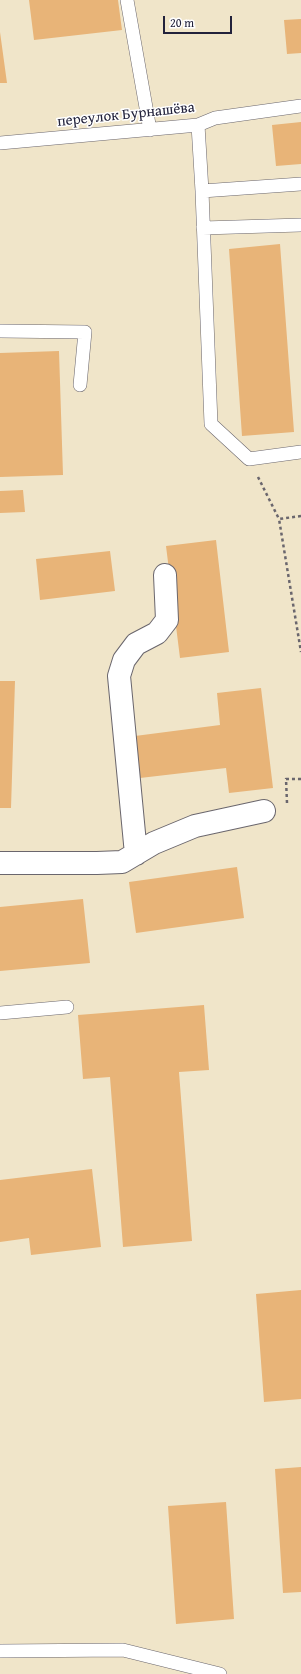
<!DOCTYPE html>
<meta charset="utf-8">
<style>
body{margin:0}
#map{position:relative;width:301px;height:1674px;overflow:hidden;background:#f0e5c9;font-family:"Gentium Book Plus",serif}
canvas{display:block}
.scale{position:absolute;left:163px;top:16px;width:69px;height:18px;box-sizing:border-box;border:2px solid #22223b;border-top:0;padding-left:5px;font-size:12px;line-height:14px;white-space:nowrap;color:#22223b;-webkit-text-stroke:3px #fff;paint-order:stroke}
</style>
<div id="map">
<canvas width="301" height="1674"></canvas>
<div class="scale">20 m</div>
</div>
<script>
const ctx = document.querySelector('canvas').getContext('2d');
ctx.lineJoin = 'round';
function fill(path, color) { ctx.fillStyle = color; ctx.fill(path, 'evenodd'); }
const shape = rows => new Path2D(rows.map(r => 'M' + r).join(''));
function stroke(path, color, width, dash) { ctx.strokeStyle = color; ctx.lineWidth = width; ctx.lineCap = dash ? 'butt' : 'round'; ctx.setLineDash(dash || []); ctx.stroke(path); }
function write(font, color, halo, rows, align = 'center') {
  ctx.font = font + ' "Gentium Book Plus",serif'; ctx.lineWidth = 3; ctx.setLineDash([]); ctx.textBaseline = 'middle'; ctx.strokeStyle = halo; ctx.fillStyle = color; for (const [text, x, y, turn = 0] of rows) {
    ctx.save(); ctx.translate(x, y); ctx.rotate((+turn || 0) * Math.PI / 180); ctx.textAlign = isNaN(turn) ? turn : align; if (halo) ctx.strokeText(text, 0, 0); ctx.fillText(text, 0, 0); ctx.restore();
  }
}
const building = shape([
 [29,0,118,0,122,30,34,40],
 [301,19,301,53,287,54,284,20],
 [0,32,7,83,0,83],
 [301,122,301,164,276,166,272,125],
 [280,244,294,432,242,436,229,249],
 [59,351,63,475,0,477,0,353],
 [23,490,25,512,0,513,0,491],
 [216,540,229,652,180,658,166,546],
 [110,551,115,591,40,600,36,559],
 [0,681,15,681,11,808,0,808],
 [261,688,273,788,229,793,226,768,140,778,135,736,220,725,217,693],
 [237,867,244,918,136,933,129,882],
 [83,899,90,963,0,971,0,907],
 [204,1005,209,1070,179,1072,192,1241,123,1247,110,1077,83,1079,78,1015],
 [92,1169,101,1247,31,1255,29,1238,0,1242,0,1180],
 [301,1290,301,1399,264,1402,256,1294],
 [301,1467,301,1592,283,1593,275,1469],
 [226,1502,234,1619,176,1624,168,1506]
]);
const path = shape([
 [258,477,279,519],
 [301,516,279,519,301,652],
 [287,803,286,779,301,779]
]);
const service = shape([
 [127,0,150,130],
 [198,125,202,191],
 [0,143,198,125,215,118,301,106],
 [301,184,202,191,211,424,249,459,301,452],
 [203,228,301,225],
 [0,331,85,332,80,385],
 [0,1013,67,1007],
 [0,1651,123,1650,220,1674]
]);
const minor = shape([
 [136,854,119,676,124,660,136,644,157,633,167,620,165,575],
 [0,863,97,863,122,862,154,843,195,826,264,811]
]);
const streetNames = [
 ["переулок Бурнашёва",126,115,-6]
];
fill(building, '#e8b478');
stroke(service, '#6a666d', 14);
stroke(minor, '#6a666d', 24);
stroke(path, '#6a666d', 2.5, [3, 3]);
stroke(service, '#fff', 13);
stroke(minor, '#fff', 22);
write('15px', '#22223b', '#fff', streetNames);
</script>
